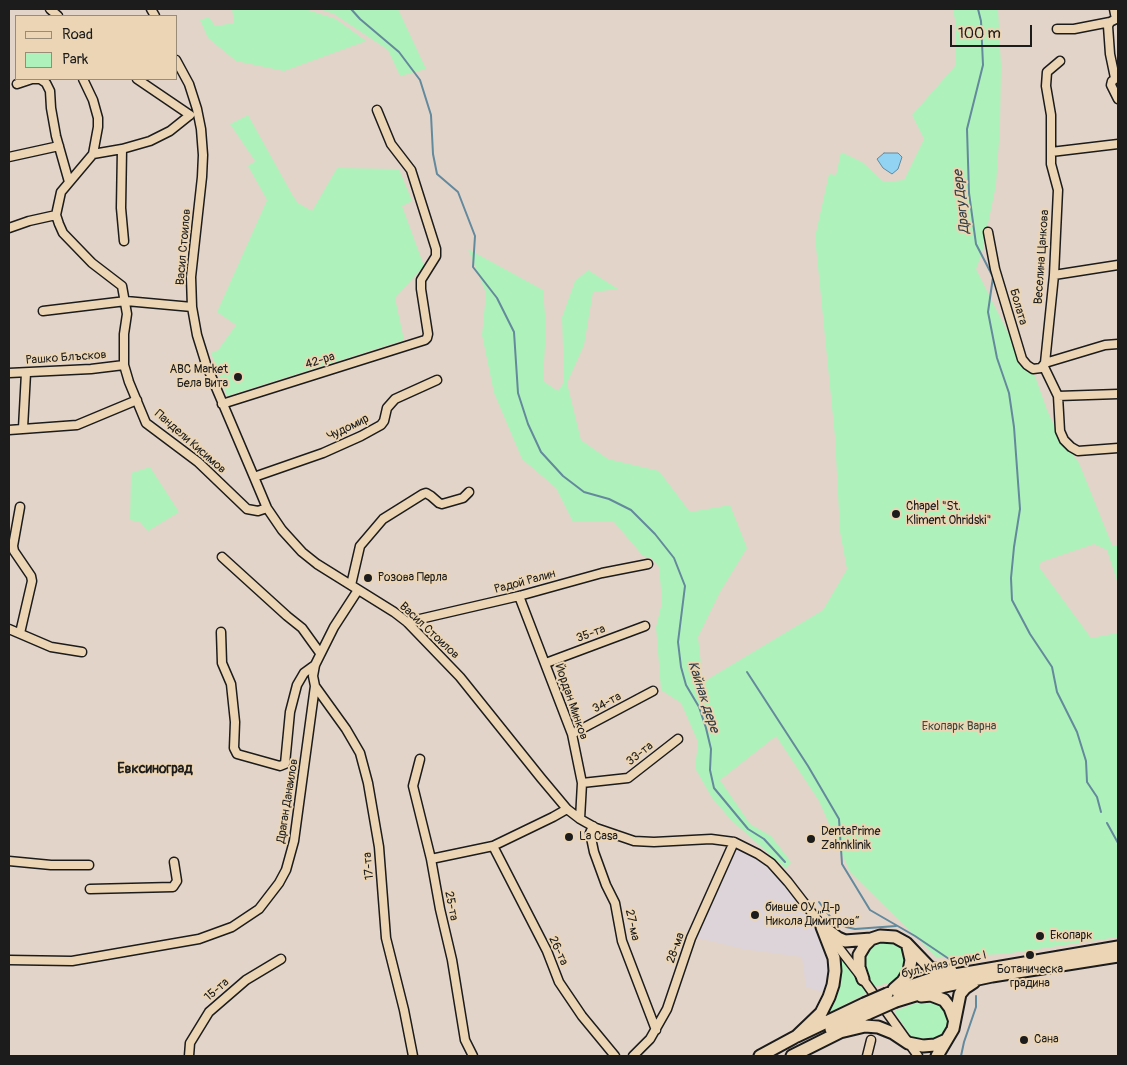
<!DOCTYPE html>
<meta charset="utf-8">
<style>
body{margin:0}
#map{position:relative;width:1127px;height:1065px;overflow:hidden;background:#e3d4ca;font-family:Pangolin,sans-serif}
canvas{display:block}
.frame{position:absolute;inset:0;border:10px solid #1c1c1c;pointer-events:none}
.legend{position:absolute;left:15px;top:15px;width:162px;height:65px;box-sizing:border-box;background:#ebd5b4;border:1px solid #988b77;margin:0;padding:6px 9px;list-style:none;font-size:15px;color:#1c1c1c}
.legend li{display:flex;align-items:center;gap:10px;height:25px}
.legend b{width:25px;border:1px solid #988b77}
.scale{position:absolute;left:950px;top:25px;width:82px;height:22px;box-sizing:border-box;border:2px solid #1c1c1c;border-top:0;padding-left:6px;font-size:15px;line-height:18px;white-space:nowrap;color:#1c1c1c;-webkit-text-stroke:4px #ebd5b4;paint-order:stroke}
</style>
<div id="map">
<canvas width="1127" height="1065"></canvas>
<div class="frame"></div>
<ul class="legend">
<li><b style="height:6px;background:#ebd5b4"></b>Road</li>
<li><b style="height:14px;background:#aff1ba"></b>Park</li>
</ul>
<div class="scale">100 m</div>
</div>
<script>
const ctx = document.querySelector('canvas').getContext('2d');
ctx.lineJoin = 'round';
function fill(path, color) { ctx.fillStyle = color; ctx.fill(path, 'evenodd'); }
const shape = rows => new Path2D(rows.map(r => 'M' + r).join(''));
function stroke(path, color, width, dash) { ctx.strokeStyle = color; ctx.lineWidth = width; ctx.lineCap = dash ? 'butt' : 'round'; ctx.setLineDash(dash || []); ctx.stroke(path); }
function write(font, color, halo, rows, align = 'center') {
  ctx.font = font + ' Pangolin,sans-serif'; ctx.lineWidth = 4; ctx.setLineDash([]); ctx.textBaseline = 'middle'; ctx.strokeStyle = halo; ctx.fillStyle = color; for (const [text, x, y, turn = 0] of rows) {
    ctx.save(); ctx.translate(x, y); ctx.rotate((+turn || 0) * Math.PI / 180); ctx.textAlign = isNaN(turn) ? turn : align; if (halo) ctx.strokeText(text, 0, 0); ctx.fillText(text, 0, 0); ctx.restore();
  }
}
const built = shape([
 [735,845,769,866,787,886,821,935,831,960,829,994,806,987,802,957,743,949,694,937]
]);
const green = shape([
 [232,9,305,9,336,19,366,41,284,71,236,61,208,38,200,20,209,17,215,26,234,23],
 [319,9,398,9,426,69,400,76,388,50,334,14],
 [953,9,998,9,1001,66,1000,126,996,185,982,253,976,269,1023,363,1035,376,1047,410,1057,432,1079,463,1112,545,1118,546,1118,584,1107,550,1094,544,1041,562,1039,567,1091,638,1117,633,1118,629,1118,937,1004,954,936,957,850,872,819,801,776,736,720,780,750,824,771,836,791,862,786,869,731,820,712,798,695,768,698,742,681,703,661,690,656,627,662,602,659,567,651,558,643,556,614,522,573,522,556,488,522,459,494,393,482,335,486,293,468,249,543,290,546,327,543,381,558,391,564,382,562,317,575,281,588,270,618,289,593,292,584,345,567,383,581,440,608,459,659,471,690,512,730,505,747,548,720,592,698,637,703,682,823,610,847,569,840,532,835,437,815,237,829,174,836,175,841,152,862,162,884,182,904,180,924,139,912,115,955,66,956,26],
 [248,115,293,196,298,203,312,211,337,168,399,169,412,201,402,206,424,266,395,298,404,340,227,396,211,353,218,350,236,325,217,312,267,200,248,166,255,161,230,124],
 [150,467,179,512,148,531,140,522,130,520,131,473],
 [880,940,891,940,902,947,907,954,907,966,895,981,874,987,864,974,865,951],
 [838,955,867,993,826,1014],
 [928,999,942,1005,951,1016,949,1031,935,1043,912,1038,894,1011]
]);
const water = shape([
 [884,153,898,153,902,157,898,169,892,174,883,168,877,159,884,153]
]);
const stream = shape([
 [351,9,360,19,399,52,420,80,431,115,433,154,437,174,458,192,475,236,473,267,497,298,514,332,518,393,528,424,541,452,563,476,584,492,609,499,631,510,655,534,674,558,685,586,678,642,681,667,686,685,699,707,706,728,711,749,710,770,714,788,748,829,764,839,785,862],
 [978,9,981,21,983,65,967,129,969,193,976,244,993,277,988,312,997,358,1009,393,1014,427,1020,509,1014,547,1011,578,1012,600,1030,634,1052,667,1057,692,1077,732,1086,761,1087,782,1097,797,1101,812],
 [747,672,808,766,839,819,842,864,870,910,915,936,955,963],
 [1107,823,1118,843],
 [819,902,832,919,846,927,855,929,896,926],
 [961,1056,964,1042,976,1007,976,996]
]);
const minor = shape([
 [50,9,58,16],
 [151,9,155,16],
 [1114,9,1116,19,1110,22,1108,26,1110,54,1115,78],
 [1057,29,1074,29,1110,22],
 [176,60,189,84,197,109,201,129,203,155,202,177,191,277,192,307,197,335,206,364,254,477,267,508,282,530,302,552,317,564,394,612,407,622,460,677,541,778,567,809,580,819,596,828,634,841,654,842,711,839,734,842,758,854,771,863,788,882,863,979,918,1056],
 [1060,61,1047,72,1046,86,1051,115,1051,164,1058,190,1054,275,1045,363,1105,345,1118,344],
 [1118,77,1112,81,1111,85,1118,99],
 [34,79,40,79,46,83,50,91,51,108,56,136,69,182],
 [83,79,93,100,98,118,98,127,93,154,61,192,56,215,59,224,63,233,92,263,122,286,127,314,124,334,124,365,129,382,146,423,198,462,247,509,258,511,267,508],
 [137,79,190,115],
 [17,84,32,79],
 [122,149,121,208,124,241],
 [1051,152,1118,144],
 [93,154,122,149,150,141,170,131,190,115],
 [9,157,59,146],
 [9,228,29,221,56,215],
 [988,232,995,269,1022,359,1027,365,1033,369,1041,368,1045,363],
 [1054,275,1118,265],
 [43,311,126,301,192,307],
 [1045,363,1044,367,1058,396,1060,431,1064,440,1071,447,1078,451,1118,448],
 [9,373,91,369,124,365],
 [1058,396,1118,394],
 [222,404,425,340,427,338,428,334,421,289,421,280,436,256,436,249,411,170,391,144,377,110],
 [23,428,26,373],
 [9,430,77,425,137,400],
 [254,477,323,453,361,436,381,425,384,421,387,408,395,399,437,380],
 [20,507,13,546,14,551,31,576,32,581,20,633],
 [222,557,287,616,302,628,320,653],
 [351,585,360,546,383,519,423,494,426,493,431,496,439,503,442,504,463,498,469,492],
 [519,596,572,734,582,783,580,819],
 [407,622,519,596,602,573,648,564],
 [9,629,51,647,82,652],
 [221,632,222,663,231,684,235,722,234,748,237,754,280,766,285,764,290,712,297,685,304,673,315,665],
 [546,663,645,626],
 [315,686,346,729,360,753,368,783,379,847,386,938,404,1010,413,1056],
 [572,734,653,691],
 [420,759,413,786,431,859,440,909,452,960,465,1040,473,1056],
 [582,783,628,778,678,739],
 [593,826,590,833,594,852,606,885,615,903,622,941,656,1030],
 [493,846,547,951,559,982,582,1016,615,1056],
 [431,859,493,846,553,817,567,809],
 [9,861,51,865,89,865],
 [90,889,173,887,177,881,174,862],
 [9,960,72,961,199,939,232,927,259,909,279,883,286,870,294,841,315,686,313,676,315,665,334,627,358,590],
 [189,1056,190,1043,209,1012,246,980,281,959],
 [633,1056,650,1039,667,1009,691,938,734,842],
 [867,1056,871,1040]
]);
const highway = shape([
 [822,926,838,938,845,941,871,939,880,936,895,937,906,943,929,967,940,971,951,971],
 [863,979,859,967,859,955,865,945,871,939],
 [894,989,903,981,909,971,911,960,908,947],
 [887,994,931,979,1118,947],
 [921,996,931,995,944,1000,950,1008,954,1019],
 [896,1001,945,986,992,976,1118,956],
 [831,1029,869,1013],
 [797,1036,821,1013,829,997,833,985,835,971,834,958,822,927],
 [760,1056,797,1036,864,1004],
 [792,1056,840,1032,865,1026,878,1027,893,1033,908,1043,923,1046,935,1045,946,1040],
 [937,1056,953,1029,960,994,965,988,974,982]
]);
const highwayBridge = shape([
 [864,1004,887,994],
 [869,1013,896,1001]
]);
const markers = [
 [238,377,5,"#1c1c1c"],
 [896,514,5,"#1c1c1c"],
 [368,578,5,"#1c1c1c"],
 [569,837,5,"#1c1c1c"],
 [811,839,5,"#1c1c1c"],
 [755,915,5,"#1c1c1c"],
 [1040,936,5,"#1c1c1c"],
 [1030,955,5,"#1c1c1c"],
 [1024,1040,5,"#1c1c1c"]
];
const streetNames = [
 ["Васил Стоилов",184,247,-85],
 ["Веселина Цанкова",1042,257,-86],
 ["Болата",1018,307,74],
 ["Рашко Блъсков",66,358,-4],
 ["42-ра",320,361,-17],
 ["Чудомир",348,428,-26],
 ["Пандели Кисимов",190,442,41],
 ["Радой Ралин",525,582,-15],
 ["Васил Стоилов",429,631,43],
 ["35-та",591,634,-20],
 ["Йордан Минков",571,702,71],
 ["34-та",607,703,-28],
 ["33-та",640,754,-38],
 ["Драган Данаилов",288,801,-81],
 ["17-та",369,866,-95],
 ["25-та",451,906,79],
 ["27-ма",632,925,78],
 ["28-ма",676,948,-70],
 ["26-та",558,951,66],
 ["бул. Княз Борис I",944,965,-13],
 ["15-та",217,990,-41]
];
const poiNames = [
 ["ABC Market",228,370,"right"],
 ["Бела Вита",228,384,"right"],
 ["Chapel \"St.",906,507],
 ["Kliment Ohridski\"",906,521],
 ["Розова Перла",378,578],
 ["DentaPrime",821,832],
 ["Zahnklinik",821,846],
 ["La Casa",579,837],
 ["бивше ОУ „Д-р",765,908],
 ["Никола Димитров“",765,922],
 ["Екопарк",1050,936],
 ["Ботаническа",1030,970,"center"],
 ["градина",1030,984,"center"],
 ["Сана",1034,1040]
];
const parkNames = [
 ["Екопарк Варна",959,727]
];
const waterNames = [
 ["Драгу Дере",962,202,-96],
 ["Кайнак дере",703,697,72]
];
const neighbourhoodNames = [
 ["Евксиноград",155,769]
];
fill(built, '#ddd4d9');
fill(green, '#aff1ba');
fill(water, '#92d2f3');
stroke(water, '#63899d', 1);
stroke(stream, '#63899d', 2);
stroke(minor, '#1c1c1c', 11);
stroke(highway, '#1c1c1c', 15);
stroke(minor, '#ebd5b4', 8);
stroke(highway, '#ebd5b4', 11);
stroke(highwayBridge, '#1c1c1c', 15, []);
stroke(highwayBridge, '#ebd5b4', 11);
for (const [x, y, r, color] of markers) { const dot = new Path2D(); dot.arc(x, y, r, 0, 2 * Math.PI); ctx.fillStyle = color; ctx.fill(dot); stroke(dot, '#ebd5b4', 2); }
write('12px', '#1c1c1c', '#ebd5b4', streetNames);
write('12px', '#1c1c1c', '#ebd5b4', poiNames, 'left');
write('12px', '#39473c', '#ebd5b4', parkNames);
write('italic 14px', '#344047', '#ebd5b4', waterNames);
write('bold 14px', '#1c1c1c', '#ebd5b4', neighbourhoodNames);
</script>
